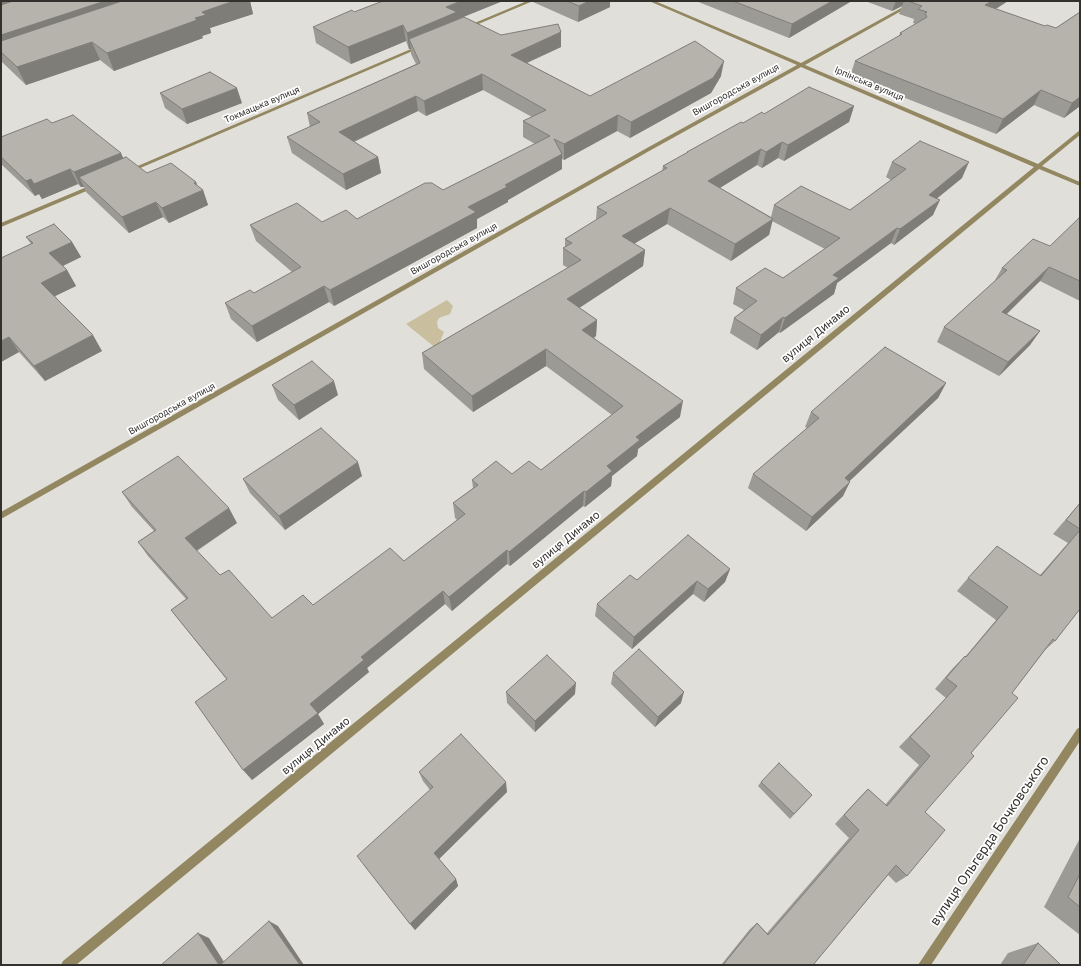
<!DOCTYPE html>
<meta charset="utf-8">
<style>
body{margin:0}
#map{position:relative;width:1081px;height:966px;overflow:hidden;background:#e1dfd9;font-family:Inter,sans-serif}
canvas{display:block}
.frame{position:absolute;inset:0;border:2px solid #32312e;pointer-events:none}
</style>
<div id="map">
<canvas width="1081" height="966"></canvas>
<div class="frame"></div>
</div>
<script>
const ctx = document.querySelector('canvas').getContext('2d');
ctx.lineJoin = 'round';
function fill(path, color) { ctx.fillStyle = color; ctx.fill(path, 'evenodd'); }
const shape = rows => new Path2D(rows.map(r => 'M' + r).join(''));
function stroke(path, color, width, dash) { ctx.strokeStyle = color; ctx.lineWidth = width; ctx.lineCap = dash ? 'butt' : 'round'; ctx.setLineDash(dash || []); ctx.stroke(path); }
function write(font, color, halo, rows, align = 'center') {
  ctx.font = font + ' Inter,sans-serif'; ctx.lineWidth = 3.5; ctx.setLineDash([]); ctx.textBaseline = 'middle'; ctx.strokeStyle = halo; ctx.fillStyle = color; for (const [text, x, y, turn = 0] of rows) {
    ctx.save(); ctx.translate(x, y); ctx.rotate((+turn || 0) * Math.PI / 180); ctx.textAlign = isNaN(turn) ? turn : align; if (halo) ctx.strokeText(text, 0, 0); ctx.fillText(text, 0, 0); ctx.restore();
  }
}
const green = shape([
 [447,300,453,306,450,314,439,318,437,322,438,328,444,332,437,349,406,324]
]);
const street = shape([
 [527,1,533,1,469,28,465,27,527,1],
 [649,1,655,1,801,63,914,1,919,1,805,65,1038,164,1080,130,1080,135,1042,166,1080,182,1080,186,1039,169,76,965,61,965,63,961,1034,167,801,67,651,150,1,519,1,512,647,148,797,65,649,1],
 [418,46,422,47,131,172,126,171,418,46],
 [94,184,96,185,96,187,1,227,1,223,94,184],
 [1080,727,1080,741,931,965,918,965,1077,729,1080,727]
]);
const wall = shape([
 [1,1,250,1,253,14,210,28,211,33,202,36,203,38,114,71,100,60,26,85,2,62,1,60],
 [533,1,610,1,610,7,578,22,533,2],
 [696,1,850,1,850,2,789,38],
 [865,1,1008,1,995,9,1045,26,1056,28,1080,12,1080,106,1064,118,1034,105,996,134,850,76,855,61,899,36,900,33,916,24,913,23,914,19,899,14,902,6,892,11],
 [354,12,457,19,501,35,561,32,561,47,527,63,590,96,721,76,711,93,630,138,617,131,564,160,562,159,562,169,508,200,508,202,477,219,477,228,334,306,329,302,257,342,231,319,225,303,254,293,292,272,256,241,250,225,322,222,357,219,443,190,535,144,523,137,523,121,532,117,483,90,426,116,418,111,354,142,378,157,381,173,346,190,292,153,287,137,310,127,307,113,416,64,411,54,411,49,409,49,406,41,351,64,316,43,313,27],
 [160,93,242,103,187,124,165,108],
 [854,106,849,122,784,161,778,158,762,168,757,165,720,188,771,217,774,205,850,210,891,180,886,177,892,162,962,178,937,198,933,215,894,245,891,243,837,283,834,294,780,333,779,332,757,350,730,333,734,318,744,310,733,304,736,288,783,278,825,249,772,221,769,235,731,261,667,224,634,244,645,250,643,266,579,308,597,320,596,336,594,338,680,417,638,449,637,456,612,476,611,486,585,507,583,506,510,566,507,564,452,611,445,604,367,668,369,672,318,714,324,724,252,780,227,680,171,610,186,599,148,556,138,542,154,531,132,507,122,492,237,523,197,551,220,575,272,618,313,605,404,561,457,520,455,518,453,503,473,488,472,480,541,470,612,415,546,366,473,412,424,369,422,353,568,268,563,265,563,248,565,248,565,239,596,220,597,207,662,171,663,166,687,153,687,152,743,123,764,114],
 [52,123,123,159,147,173,196,182,197,185,203,190,208,205,169,223,163,217,129,233,86,192,84,187,81,187,78,184,42,199,39,194,35,196,1,164,1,137],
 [1080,218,1080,301,1040,281,1007,314,1040,331,1030,345,999,376,937,342,944,327,994,282,1002,268,1050,246],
 [26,237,72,242,81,257,63,266,67,270,76,286,55,296,102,351,45,381,19,352,1,362,31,244],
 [946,383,938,398,849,481,843,496,806,531,748,488,753,474,807,428,805,427,811,412],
 [272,385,338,395,299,420,278,400],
 [362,476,285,530,250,493,243,479],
 [1080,503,1080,609,1055,641,1045,650,1012,693,971,753,925,812,907,876,896,883,888,875,813,965,721,965,750,929,757,923,767,933,849,838,835,824,859,798,868,789,885,805,919,765,899,747,946,698,935,689,953,668,965,656,965,657,996,620,957,591,968,578,1040,575,1068,543,1053,534],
 [730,569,725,582,704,602,693,594,632,649,595,616,597,604,637,580],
 [613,673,681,703,655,727,611,684],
 [506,692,575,694,535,732,507,703],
 [419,772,507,792,439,859,456,879,458,886,415,930,363,864,430,790,423,781],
 [761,782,812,795,790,819,758,786],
 [1079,840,1080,840,1080,935,1044,907],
 [1038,943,1061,965,1000,965,1008,953]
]);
const shadedWall = shape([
 [1,1,59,1,1,19],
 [105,1,164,1,1,52,1,35],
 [234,1,250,1,253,14,210,28,211,33,202,36,203,38,114,71,107,53,195,18,202,12],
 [461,1,503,1,409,39,411,49,409,49,407,33,446,7],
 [589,1,610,1,610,7,578,22,579,6],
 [832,1,850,1,850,2,789,38,792,24],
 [896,1,904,1,902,6,892,11],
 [992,1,1008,1,979,20,985,5],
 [403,25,406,41,351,64,348,47],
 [561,32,561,47,511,70,511,55],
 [92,42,100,60,26,85,17,67],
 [724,61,721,76,711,93,630,138,631,122],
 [482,74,483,90,426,116,424,101],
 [237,88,242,103,187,124,182,109],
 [1041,90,1034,105,996,134,1003,119],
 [416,96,418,111,342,147,339,132],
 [1080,97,1080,106,1064,118,1072,103],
 [854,106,849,122,784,161,788,145],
 [618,115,617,131,564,160,564,144],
 [782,142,778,158,762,168,766,152],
 [761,149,757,165,705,197,708,181],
 [121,153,128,168,79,177,84,187,81,187,74,172],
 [562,154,562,169,508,200,508,202,477,219,477,228,334,306,330,290,505,185],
 [378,157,381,173,346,190,343,174],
 [969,162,962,178,923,210,929,195],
 [70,169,78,184,42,199,39,194,35,196,26,181,31,179],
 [196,182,199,191,203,190,208,205,169,223,162,208],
 [940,200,933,215,894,245,900,229],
 [156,202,163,217,129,233,122,217],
 [670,208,667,224,620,252,622,236],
 [773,219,769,235,731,261,735,244],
 [897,228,891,243,837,283,834,294,780,333,785,318,833,275],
 [72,242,81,257,58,268,49,253],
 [645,250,643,266,567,316,567,299],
 [1049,267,1040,281,994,326,1002,312],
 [67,270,76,286,51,298,41,283],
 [324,286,329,302,257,342,252,326],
 [783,317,779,332,757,350,761,335],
 [597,320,596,336,581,346,582,330],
 [1040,331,1030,345,999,376,1008,362],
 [93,335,102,351,45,381,34,366],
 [9,337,19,352,1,362,1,341],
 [546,349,546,366,473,412,472,396],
 [334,381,338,395,299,420,294,405],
 [946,383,938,398,838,492,845,478],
 [683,401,680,417,638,449,637,456,612,476,611,486,585,507,586,492,607,466,636,437],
 [358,462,362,476,285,530,279,516],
 [850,482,843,496,806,531,812,517],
 [584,491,583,506,510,566,509,552],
 [229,508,237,523,194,552,185,538],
 [507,550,507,564,452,611,449,597],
 [730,569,725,582,704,602,708,589],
 [697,581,693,594,632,649,634,637],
 [443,591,445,604,367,668,369,672,318,714,324,724,252,780,243,770,310,704,361,657],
 [576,683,575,694,535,732,535,721],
 [684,692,681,703,655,727,658,717],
 [506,782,507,792,437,861,434,853],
 [456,879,458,886,415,930,410,924],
 [269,921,278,926,304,965,300,965],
 [198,933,209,938,226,965,219,965]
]);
const building = shape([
 [13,1,105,1,1,35,1,5,13,1],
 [122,1,234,1,202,12,206,15,195,18,197,20,107,53,92,42,17,67,1,52,1,41,122,1],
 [383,1,461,1,446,7,457,12,407,33,403,25,348,47,313,27,352,10,354,12,383,1],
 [567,1,589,1,579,6,567,1],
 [733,1,832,1,792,24,733,1],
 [908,1,992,1,985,5,1045,26,1047,25,1056,28,1080,12,1080,97,1072,103,1041,90,1003,119,855,61,902,34,900,33,927,17,925,13,927,12,918,9,922,6,908,1],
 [464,17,501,35,558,24,561,32,511,55,590,96,695,41,724,61,713,78,631,122,618,115,564,144,554,139,562,154,505,185,507,187,468,207,476,212,330,290,324,286,252,326,225,303,250,290,254,293,301,267,250,225,297,203,322,222,346,210,357,219,425,183,432,183,443,190,550,136,523,121,546,110,482,74,424,101,416,96,339,132,378,157,343,174,287,137,320,122,307,113,420,63,409,39,464,17],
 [210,72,237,88,182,109,160,93,210,72],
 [809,87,854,106,788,145,782,142,766,152,761,149,708,181,773,219,735,244,670,208,622,236,645,250,567,299,597,320,582,330,683,401,636,437,640,440,607,466,612,471,586,492,584,491,509,552,507,550,449,597,443,591,361,657,364,660,310,704,318,713,243,770,195,702,227,679,171,610,188,598,138,542,156,530,122,492,178,456,229,508,185,538,220,575,229,570,272,618,303,595,313,605,390,548,404,561,465,514,453,503,478,485,472,480,496,461,512,474,529,461,541,470,623,406,546,349,472,396,422,353,581,260,563,248,572,243,565,239,607,213,597,207,667,168,663,166,688,152,687,152,741,122,743,123,762,112,764,114,809,87],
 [73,115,121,153,74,172,70,169,34,184,31,179,26,181,1,157,1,137,47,119,52,123,73,115],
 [920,141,969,162,929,195,940,200,900,229,897,228,833,275,839,278,785,318,783,317,761,335,734,318,757,301,736,288,765,268,783,278,840,238,774,205,801,186,850,210,906,169,892,162,920,141],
 [126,157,147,173,171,163,196,182,194,183,203,190,162,208,156,202,122,217,79,177,126,157],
 [1079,218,1080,218,1080,281,1049,267,1002,312,1040,331,1008,362,944,327,1007,270,1002,268,1033,239,1050,246,1079,218],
 [54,224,72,242,49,253,67,270,41,283,93,335,34,366,9,337,1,341,1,258,33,243,26,237,54,224],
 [885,347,946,383,845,478,850,482,812,517,753,474,819,418,811,412,885,347],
 [312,361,334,381,294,405,272,385,312,361],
 [321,428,358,462,279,516,243,479,321,428],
 [1080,503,1080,529,1066,520,1080,503],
 [1080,530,1080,609,1055,641,1053,639,1012,693,1018,698,971,753,974,756,925,812,945,830,907,876,896,865,813,965,723,965,757,923,768,935,859,830,844,815,868,789,887,806,930,756,910,737,957,686,946,678,965,656,966,657,1008,607,968,578,997,546,1041,576,1080,530],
 [688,535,730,569,708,589,697,581,634,637,597,604,630,575,637,580,688,535],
 [639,649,684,692,658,717,613,673,639,649],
 [547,655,576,683,535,721,506,692,547,655],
 [461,734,506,782,434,853,456,879,410,924,357,856,433,787,419,772,461,734],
 [779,763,812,795,794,814,761,782,779,763],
 [1080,874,1080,907,1068,897,1080,874],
 [269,921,300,965,220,965,269,921],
 [198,933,219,965,161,965,198,933],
 [1038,943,1061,965,1023,965,1038,943]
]);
const farStreetnames = [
 ["Ірпінська вулиця",869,84,23],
 ["Вишгородська вулиця",736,90,-29],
 ["Токмацька вулиця",262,105,-23],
 ["Вишгородська вулиця",454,249,-29],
 ["Вишгородська вулиця",172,409,-29]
];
const streetNames = [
 ["вулиця Динамо",816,334,-39],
 ["вулиця Динамо",566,540,-39],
 ["вулиця Динамо",316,746,-39]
];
const nearStreetnames = [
 ["вулиця Ольгерда Бочковського",990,841,-56]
];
fill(green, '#c9be9d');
fill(street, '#938761');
fill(wall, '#9c9a94');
fill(shadedWall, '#7f7d78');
fill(building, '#b5b3ac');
stroke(building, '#7f7d78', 1);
write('9px', '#32312e', '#fff', farStreetnames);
write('11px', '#32312e', '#fff', streetNames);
write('13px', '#32312e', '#fff', nearStreetnames);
</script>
